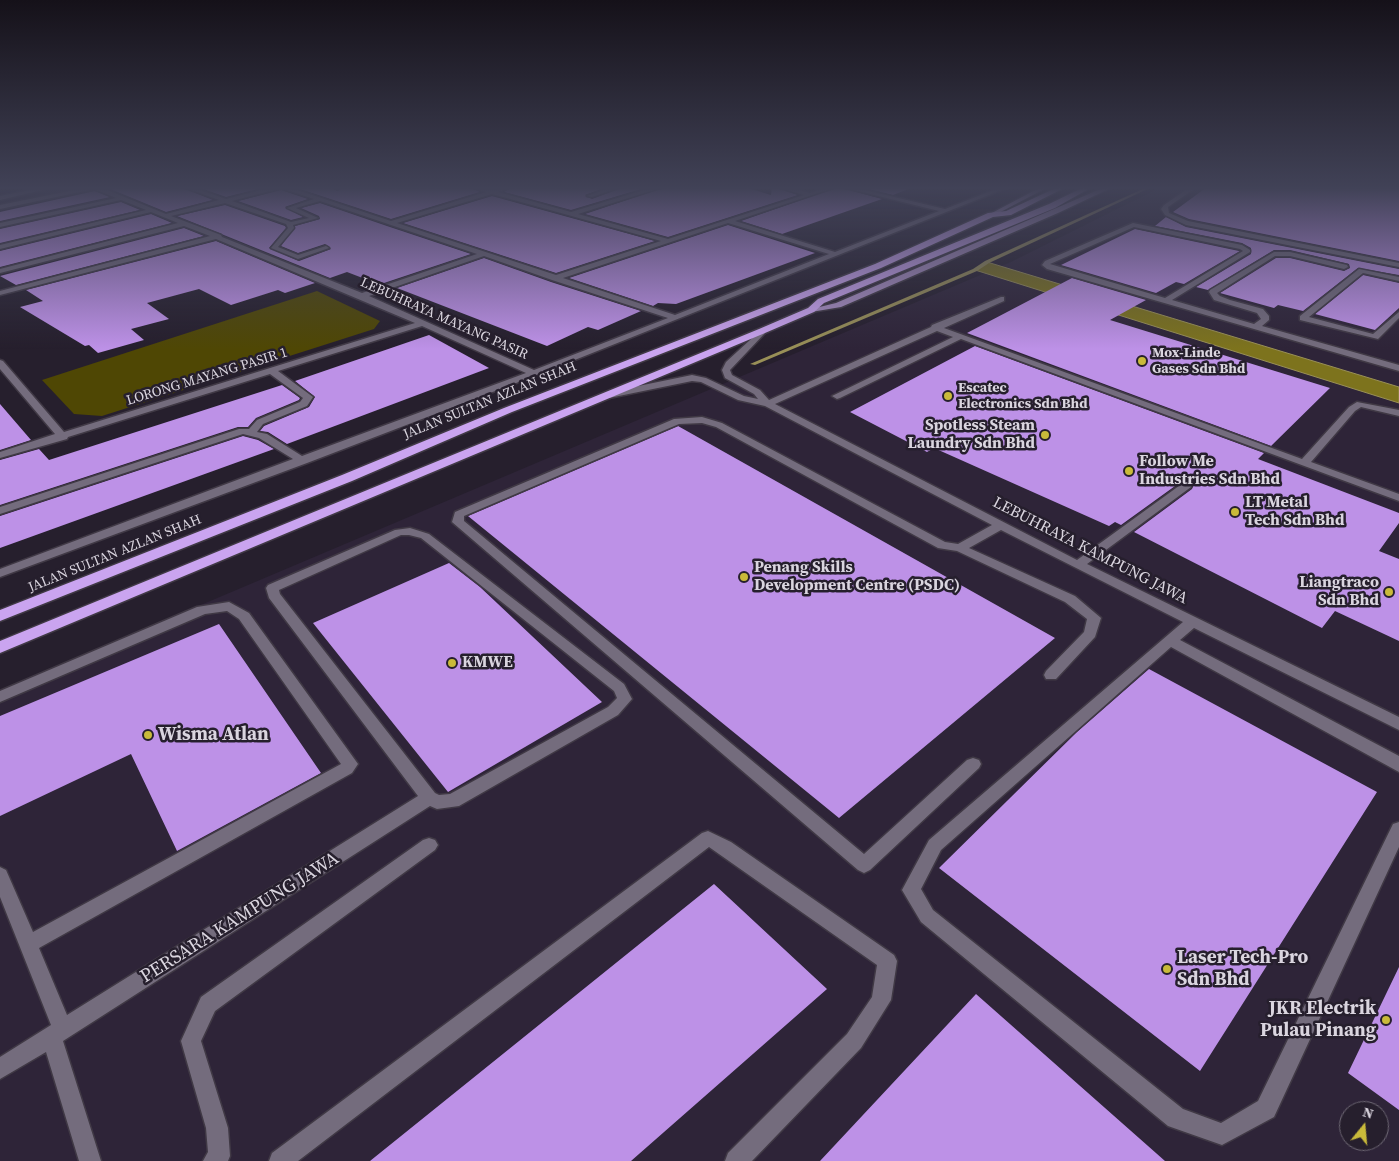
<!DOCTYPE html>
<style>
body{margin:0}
#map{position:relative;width:1399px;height:1161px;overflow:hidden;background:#261f2d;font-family:"Source Serif 4",serif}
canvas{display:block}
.north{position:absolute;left:1339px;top:1101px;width:50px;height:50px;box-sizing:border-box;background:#261f2d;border:1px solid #6e6874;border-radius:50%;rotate:17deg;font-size:14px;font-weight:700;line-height:20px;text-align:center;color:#dad5df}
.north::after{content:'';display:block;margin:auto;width:18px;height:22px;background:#c9ba3a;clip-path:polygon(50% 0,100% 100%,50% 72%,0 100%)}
</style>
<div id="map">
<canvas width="1399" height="1161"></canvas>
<div class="north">N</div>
</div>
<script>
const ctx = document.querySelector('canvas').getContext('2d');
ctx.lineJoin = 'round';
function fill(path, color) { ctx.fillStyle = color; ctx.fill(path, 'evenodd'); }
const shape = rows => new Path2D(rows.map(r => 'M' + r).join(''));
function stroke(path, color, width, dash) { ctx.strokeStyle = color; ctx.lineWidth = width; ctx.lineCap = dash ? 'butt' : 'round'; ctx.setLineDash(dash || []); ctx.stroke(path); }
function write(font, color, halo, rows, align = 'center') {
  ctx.font = font + ' "Source Serif 4",serif'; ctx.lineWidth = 5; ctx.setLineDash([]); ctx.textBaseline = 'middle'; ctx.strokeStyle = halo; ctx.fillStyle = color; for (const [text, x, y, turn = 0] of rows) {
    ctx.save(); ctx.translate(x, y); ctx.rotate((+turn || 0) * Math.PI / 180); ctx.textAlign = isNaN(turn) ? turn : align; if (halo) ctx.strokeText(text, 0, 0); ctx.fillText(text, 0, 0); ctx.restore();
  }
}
const built = shape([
 [46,187,109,187,159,208,0,246,0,196],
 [1161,187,1399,187,1399,1161,0,1161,0,690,1011,262],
 [1349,1111,1379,1111,1379,1141,1349,1141]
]);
const green = shape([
 [317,291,380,321,374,329,102,416,74,414,42,380]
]);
const water = shape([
 [987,262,1399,387,1399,403,975,270,987,262]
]);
const stream = shape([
 [1147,187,1152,187,989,263,977,271,755,365,750,364,973,269,985,261,1147,187]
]);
const building = shape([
 [115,187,181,187,213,200,166,212,108,188],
 [197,187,266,187,226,197],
 [294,187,331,187,337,191,343,187,470,187,480,192,391,219],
 [512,187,607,187,585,195,592,199,623,187,648,187,571,210,504,192],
 [665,187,738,189,745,187,771,195,772,187,775,187,798,195,668,237,585,214],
 [838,187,882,199,782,234,741,221],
 [860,187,906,187,906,190,893,195],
 [1207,187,1399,187,1399,261,1189,219,1173,212],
 [281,190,308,199,285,207,303,217,291,220,238,201],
 [95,191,110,197,0,221,0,212],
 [492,196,568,217,655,241,556,273,403,223],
 [121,202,140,210,0,243,0,229],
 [320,203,387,226,471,254,384,283,374,280,373,282,347,272,330,278,177,216,225,205,285,226,286,228,269,248,299,261,331,249,325,244,298,253,281,246,295,226,320,219,319,216,301,208],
 [151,214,172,223,0,267,0,251],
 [1166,217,1186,227,1399,269,1399,275,1358,268,1303,311,1278,305,1274,308,1220,293,1276,258,1290,258,1344,271,1350,268,1349,264,1290,250,1274,250,1208,290,1196,287,1251,254,1251,248,1242,243,1155,226],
 [728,225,815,253,676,304,658,303,653,306,569,278],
 [184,228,204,236,16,285,0,276],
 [1135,229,1239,251,1240,251,1184,284,1176,282,1156,293,1061,265],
 [216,241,315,283,285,293,278,290,231,305,199,289,147,303,169,319,131,329,144,340,98,353,89,345,85,346,20,307,43,301,26,290],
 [484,258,551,282,641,311,598,330,588,327,547,346,397,288],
 [1363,275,1399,283,1399,308,1375,330,1315,314],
 [1072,278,1146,300,1110,320,1330,388,1271,446,967,333],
 [429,335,489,368,287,444,268,432,260,431,264,426,309,407,315,397,295,381],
 [975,346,1264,453,1258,459,1399,513,1399,523,1379,551,1399,559,1399,641,1335,611,1322,628,1134,532,1192,489,1194,484,1191,481,1182,481,1121,525,1115,522,1109,526,934,448,927,452,850,412],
 [282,385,300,398,299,400,256,418,248,427,238,427,0,505,0,460,39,449,49,460],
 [0,404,31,440,0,450],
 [678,426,1055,638,839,818,468,516],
 [243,436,258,440,274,449,0,548,0,516],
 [449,563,480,587,602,702,448,792,313,623],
 [219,624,321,773,177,851,131,754,0,816,0,716],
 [1149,669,1377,792,1200,1071,939,868,1077,732],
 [714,884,827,989,631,1161,370,1161],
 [1399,967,1399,1110,1348,1073],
 [976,994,1165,1161,820,1161]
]);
const minor = shape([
 [45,187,51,188,0,200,0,196,45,187],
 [89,187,100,187,166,214,219,200,183,187,191,187,226,199,273,187,288,187,391,221,486,192,472,187,492,190,510,187,498,192,571,212,654,187,663,187,578,214,668,239,804,195,777,187,787,187,810,193,827,187,836,187,735,221,835,252,939,211,842,187,852,187,945,209,1001,187,1009,187,537,375,307,463,0,577,0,569,293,459,259,438,243,434,0,514,0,507,239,429,249,429,257,420,300,402,303,398,270,374,68,437,67,439,0,458,0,452,55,434,0,369,0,360,3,361,64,432,415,323,216,239,0,295,0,291,210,236,184,226,0,273,0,269,178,223,151,212,0,249,0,245,146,210,121,200,0,227,0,223,116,198,94,189,0,209,0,205,89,187],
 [281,188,314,199,287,208,309,218,291,222,232,201,281,188],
 [492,194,568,215,661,241,556,275,397,223,492,194],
 [320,201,388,224,477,254,362,293,222,237,221,235,171,216,225,203,286,224,288,228,271,248,298,259,329,248,326,246,298,255,278,247,294,228,293,225,318,218,296,208,320,201],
 [728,223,829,254,675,315,563,278,728,223],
 [484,256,552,280,668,318,534,370,369,296,484,256],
 [422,326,526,373,302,456,267,434,257,432,263,424,307,406,313,397,278,371,422,326],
 [333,187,341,187,338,189,333,187],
 [612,187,621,187,592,197,587,196,612,187],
 [1190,187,1197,187,1168,207,1169,213,1188,221,1399,263,1399,267,1186,225,1165,215,1161,209,1164,205,1190,187],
 [1133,223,1242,245,1250,250,1250,252,1172,300,1254,324,1261,319,1257,313,1214,300,1209,292,1210,290,1274,252,1290,252,1347,265,1348,267,1344,269,1290,256,1275,256,1217,293,1220,296,1230,300,1263,309,1269,316,1269,320,1262,326,1399,365,1399,371,1047,269,1042,265,1045,261,1133,223],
 [1134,227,1240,249,1243,251,1165,298,1050,264,1134,227],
 [1359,269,1399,277,1399,281,1363,273,1309,317,1373,334,1399,312,1399,318,1378,339,1300,320,1300,316,1359,269],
 [1001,297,1004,297,1004,301,944,328,1302,459,1349,407,1357,402,1399,410,1399,416,1361,407,1355,411,1311,462,1399,494,1399,501,961,339,840,398,837,399,832,396,953,337,937,331,775,404,1077,560,1183,483,1191,483,1192,485,1191,487,1087,564,1399,717,1399,730,1194,628,1180,640,1399,756,1399,772,1171,647,941,850,921,889,933,910,1183,1109,1221,1123,1258,1101,1393,824,1399,822,1399,847,1274,1117,1222,1145,1168,1126,921,922,902,890,929,840,1183,622,1001,530,969,548,1075,596,1101,618,1095,637,1056,679,1046,679,1044,675,1046,671,1084,632,1087,619,1065,602,957,551,938,548,716,427,702,423,679,424,464,516,464,521,864,854,967,760,973,758,979,760,981,764,979,768,870,870,864,873,858,870,452,522,455,512,674,419,702,417,722,423,945,542,958,544,992,525,765,406,738,400,701,382,692,381,609,398,604,395,609,392,692,375,706,378,744,396,758,399,754,394,725,378,722,370,726,362,762,329,765,329,765,333,730,370,732,375,760,390,769,400,931,327,932,325,1001,297],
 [410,528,429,534,624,684,632,699,618,715,459,806,437,809,430,806,63,1041,101,1161,79,1161,46,1052,0,1079,0,1057,51,1025,0,897,0,867,6,870,33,932,341,764,239,619,227,611,205,614,0,702,0,691,197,607,229,602,249,613,358,764,352,773,39,948,67,1015,418,796,269,598,266,588,268,585,395,530,410,528],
 [401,535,409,535,421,538,614,691,617,698,608,707,450,794,439,795,435,793,280,594,279,590,401,535],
 [708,831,731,842,894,955,897,961,891,1000,861,1048,752,1161,725,1161,728,1153,847,1034,872,997,877,965,709,847,298,1161,269,1161,272,1153,702,833,708,831],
 [429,838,435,840,438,845,435,850,215,1011,201,1041,228,1128,230,1156,228,1161,203,1161,208,1152,206,1128,181,1041,201,997,423,840,429,838]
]);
const major = shape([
 [1041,187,1048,187,993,216,988,215,1041,187],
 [1105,187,1113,187,1058,213,841,307,811,312,807,310,836,303,1105,187]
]);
const highway = shape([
 [1058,187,1066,187,1011,215,993,217,881,268,512,412,352,481,0,621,0,610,342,475,504,408,875,264,988,213,1006,211,1058,187],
 [1084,187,1092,187,1055,208,824,303,814,312,765,333,0,653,0,641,759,329,808,308,818,299,1049,204,1084,187]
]);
const markers = [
 [1142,361,5,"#c9ba3a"],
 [948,396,5,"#c9ba3a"],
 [1045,435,5,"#c9ba3a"],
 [1129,471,5,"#c9ba3a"],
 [1235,512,5,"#c9ba3a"],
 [744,577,5,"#c9ba3a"],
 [1389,592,5,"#c9ba3a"],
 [452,663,5,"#c9ba3a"],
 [148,735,5,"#c9ba3a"],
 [1167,969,5,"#c9ba3a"],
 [1386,1020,5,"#c9ba3a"]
];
const farStreetnames = [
 ["LEBUHRAYA MAYANG PASIR",444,319,24],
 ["LORONG MAYANG PASIR 1",207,377,-17],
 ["JALAN SULTAN AZLAN SHAH",490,401,-22],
 ["JALAN SULTAN AZLAN SHAH",115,554,-22]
];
const farPoinames = [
 ["Mox-Linde",1152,353],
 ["Gases Sdn Bhd",1152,369],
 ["Escatec",958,388],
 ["Electronics Sdn Bhd",958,404]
];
const poiNames = [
 ["Spotless Steam",1035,426,"right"],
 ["Laundry Sdn Bhd",1035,444,"right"],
 ["Follow Me",1139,462],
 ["Industries Sdn Bhd",1139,480],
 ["LT Metal",1245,503],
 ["Tech Sdn Bhd",1245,521],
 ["Penang Skills",754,568],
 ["Development Centre (PSDC)",754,586],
 ["Liangtraco",1379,583,"right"],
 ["Sdn Bhd",1379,601,"right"],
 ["KMWE",462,663]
];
const streetNames = [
 ["LEBUHRAYA KAMPUNG JAWA",1090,551,27]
];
const nearPoinames = [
 ["Wisma Atlan",158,735],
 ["Laser Tech-Pro",1177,958],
 ["Sdn Bhd",1177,980],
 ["JKR Electrik",1376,1009,"right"],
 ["Pulau Pinang",1376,1031,"right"]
];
const nearStreetnames = [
 ["PERSARA KAMPUNG JAWA",240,918,-32]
];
fill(built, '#2e2438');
fill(green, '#4f4704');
fill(water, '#7d731d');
stroke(water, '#999057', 1);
fill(stream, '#999057');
fill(building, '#bd91e7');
stroke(minor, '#403945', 3);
stroke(major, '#403945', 3);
stroke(highway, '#403945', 3);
fill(minor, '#746c7d');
fill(major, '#a88ec2');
fill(highway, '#caa4f0');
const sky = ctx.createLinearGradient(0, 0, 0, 349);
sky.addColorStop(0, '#151119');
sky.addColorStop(0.54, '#414257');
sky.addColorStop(1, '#41425700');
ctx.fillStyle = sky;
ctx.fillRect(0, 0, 1399, 349);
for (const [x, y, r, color] of markers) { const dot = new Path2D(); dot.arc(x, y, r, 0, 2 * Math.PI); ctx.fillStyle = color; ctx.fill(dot); stroke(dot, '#261f2d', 2); }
write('14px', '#dad5df', '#261f2d', farStreetnames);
write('bold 14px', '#dad5df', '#261f2d', farPoinames, 'left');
write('bold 16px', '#dad5df', '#261f2d', poiNames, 'left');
write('16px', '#dad5df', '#261f2d', streetNames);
write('bold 19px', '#dad5df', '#261f2d', nearPoinames, 'left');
write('19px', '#dad5df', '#261f2d', nearStreetnames);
</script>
